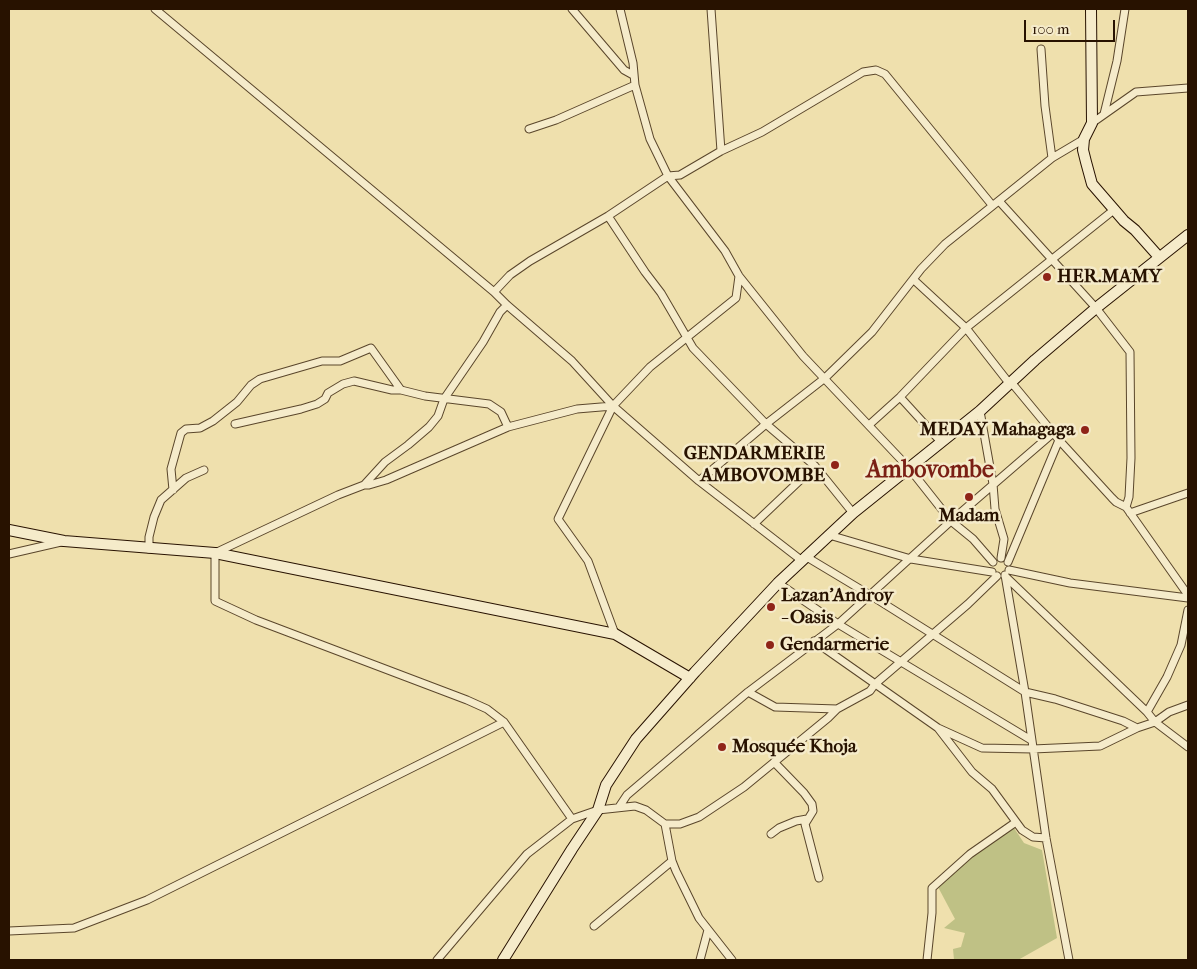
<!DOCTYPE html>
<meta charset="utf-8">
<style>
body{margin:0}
#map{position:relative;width:1197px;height:969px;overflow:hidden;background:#efe0ad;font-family:"IM FELL French Canon",serif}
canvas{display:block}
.frame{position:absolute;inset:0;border:10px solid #281200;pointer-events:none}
.scale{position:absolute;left:1024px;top:20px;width:91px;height:22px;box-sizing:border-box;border:2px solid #281200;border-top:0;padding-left:6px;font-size:15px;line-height:18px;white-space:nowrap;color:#281200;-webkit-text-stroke:4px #f5ebca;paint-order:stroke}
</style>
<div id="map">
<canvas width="1197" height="969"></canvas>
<div class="frame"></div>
<div class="scale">100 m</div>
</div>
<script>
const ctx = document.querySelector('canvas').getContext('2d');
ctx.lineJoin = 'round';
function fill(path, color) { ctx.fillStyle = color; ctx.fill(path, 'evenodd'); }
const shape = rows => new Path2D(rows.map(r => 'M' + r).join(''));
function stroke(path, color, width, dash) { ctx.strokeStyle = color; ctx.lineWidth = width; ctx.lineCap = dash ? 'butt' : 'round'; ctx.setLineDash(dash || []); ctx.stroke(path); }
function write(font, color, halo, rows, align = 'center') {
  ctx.font = font + ' "IM FELL French Canon",serif'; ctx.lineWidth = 5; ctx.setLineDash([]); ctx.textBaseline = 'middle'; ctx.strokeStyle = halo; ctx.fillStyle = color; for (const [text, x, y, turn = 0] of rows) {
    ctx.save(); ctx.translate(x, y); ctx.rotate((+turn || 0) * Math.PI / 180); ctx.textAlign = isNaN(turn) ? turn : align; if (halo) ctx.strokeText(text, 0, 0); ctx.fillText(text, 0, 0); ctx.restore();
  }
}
const green = shape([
 [1014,828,1024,843,1042,850,1057,938,1018,960,954,960,953,949,961,947,965,933,944,928,955,919,938,887,971,856]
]);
const street = shape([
 [155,9,494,292,507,305,572,361,613,406,699,481,801,560],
 [572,9,624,70,633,75],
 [620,9,633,63,635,85,650,139,668,176,725,251,739,276,803,356,909,468,951,521,973,539,993,562],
 [711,9,721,151],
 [1041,49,1045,106,1052,158],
 [1104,114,1117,61,1125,9],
 [1092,123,1136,92,1188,88],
 [529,129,556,120,635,85],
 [999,201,1096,308,1130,352,1131,458,1129,497,1126,507],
 [608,216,645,272,661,293,693,348,766,424,815,466,853,513],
 [914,280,966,328,1009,383],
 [494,292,510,275,530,261,608,216,668,176,680,175,721,151,762,132,863,72,876,70,885,74,992,205],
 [507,305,500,312,483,342,444,399,438,416,429,427,408,445,385,462,364,485,338,495,215,553,215,601,256,620,467,700,487,709,504,722,572,819],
 [1011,382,1059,440,1112,498,1116,502,1126,507,1188,595],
 [900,397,941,442],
 [980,411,993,484,995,509,1004,539,1001,558],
 [235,424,301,409,317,404,325,399,328,393,343,384,354,381,392,390,401,390],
 [869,425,900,397,966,328,1115,209],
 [699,481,766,424,825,378,872,332,921,269,945,244,1052,158,1084,139],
 [364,485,369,485,386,480,508,427,577,409,613,406],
 [173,490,171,469,181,433,186,429,200,428,213,421,237,402,251,385,260,379,322,361,340,361,371,348,401,390,425,396,489,404,501,412,508,427],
 [1130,513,1188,493],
 [754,524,815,466],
 [829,535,911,559,992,572],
 [149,549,149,537,154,517,161,500,186,478,204,470],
 [9,554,61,542],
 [805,556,870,595,1025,692,1055,699,1123,721,1137,728],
 [1008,562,1059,440],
 [1009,570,1070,583,1188,598],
 [1005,575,1025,692,1046,838,1069,960],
 [1005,576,1147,712,1155,722,1188,747],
 [778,583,838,624,1031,740],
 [615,634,588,561,558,519,613,406,650,367,736,298,739,276],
 [814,641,938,728,982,748,1033,749,1100,746,1137,728,1155,722,1169,712,1188,705],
 [748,692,775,707,837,709],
 [1147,712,1167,677,1181,645,1188,610],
 [938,728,972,772,992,789,1022,830,1033,837,1046,838],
 [774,762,804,793,812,804,813,811,805,824,819,878],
 [619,807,627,795,748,692,838,624,951,521,1053,433],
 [665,824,680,824,699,817,744,787,828,718,837,709,870,691,875,684,968,604,997,576],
 [771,834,779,828,796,821,807,819],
 [594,926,672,861],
 [9,931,74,928,147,900,504,722],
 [437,960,527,854,572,819,598,810,635,806,646,810,665,824,672,861,676,871,699,918,732,960],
 [700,960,708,930],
 [927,960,932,913,932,888,970,854,1016,822]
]);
const secondary = shape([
 [1091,9,1092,123,1084,139,1083,150,1086,162,1092,184,1124,221,1135,230,1159,257],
 [9,530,64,541,215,553,615,634,690,678],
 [503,960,572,849,598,810,606,785,636,739,695,672,778,583,853,513,980,411,1035,360,1096,308,1188,235]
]);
const markers = [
 [1047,277,5,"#8f2418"],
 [1085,430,5,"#8f2418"],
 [835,465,5,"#8f2418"],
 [969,497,5,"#8f2418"],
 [771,607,5,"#8f2418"],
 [770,645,5,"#8f2418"],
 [722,747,5,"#8f2418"]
];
const poiNames = [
 ["HER.MAMY",1057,277],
 ["MEDAY Mahagaga",1075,430,"right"],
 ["GENDARMERIE",825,454,"right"],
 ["AMBOVOMBE",825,476,"right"],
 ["Madam",969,516,"center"],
 ["Lazan'Androy",781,596],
 ["- Oasis",781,618],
 ["Gendarmerie",780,645],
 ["Mosquée Khoja",732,747]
];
const districtNames = [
 ["Ambovombe",930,471]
];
fill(green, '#bfc185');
stroke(street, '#5a462b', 9);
stroke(secondary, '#281200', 12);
stroke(street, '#f5ebca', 7);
stroke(secondary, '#f5ebca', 10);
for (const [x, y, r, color] of markers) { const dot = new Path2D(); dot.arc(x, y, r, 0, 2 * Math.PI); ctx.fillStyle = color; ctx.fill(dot); stroke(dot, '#f5ebca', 2); }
write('bold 19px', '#281200', '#f5ebca', poiNames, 'left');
write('bold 24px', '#7a1f14', '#f5ebca', districtNames);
</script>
